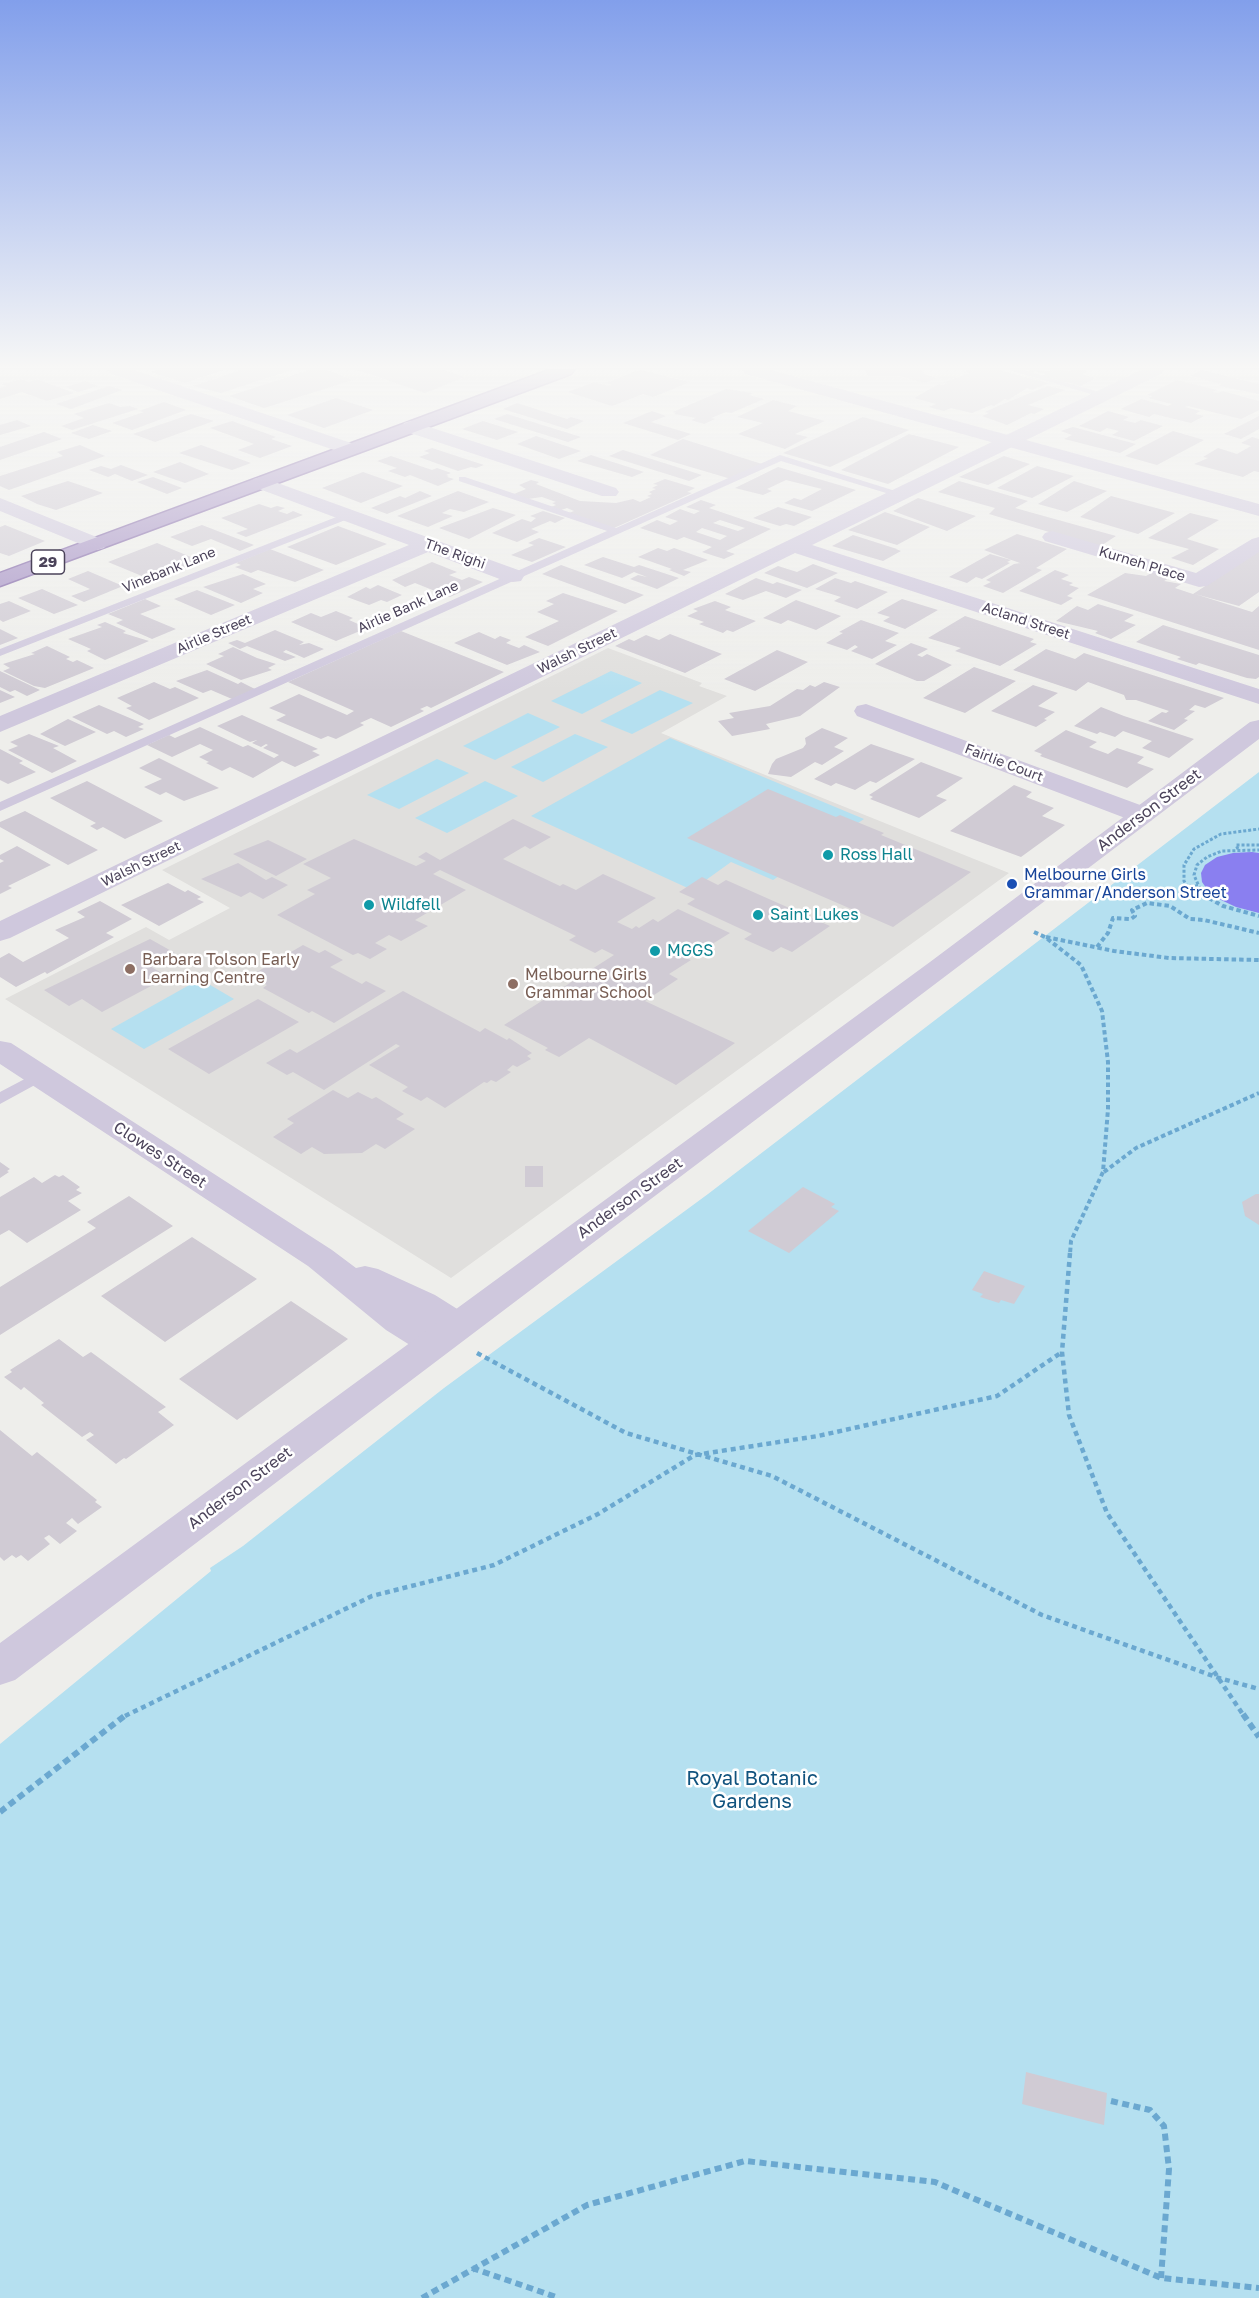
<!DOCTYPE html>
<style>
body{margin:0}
canvas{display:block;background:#eeeeeb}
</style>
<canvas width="1259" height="2298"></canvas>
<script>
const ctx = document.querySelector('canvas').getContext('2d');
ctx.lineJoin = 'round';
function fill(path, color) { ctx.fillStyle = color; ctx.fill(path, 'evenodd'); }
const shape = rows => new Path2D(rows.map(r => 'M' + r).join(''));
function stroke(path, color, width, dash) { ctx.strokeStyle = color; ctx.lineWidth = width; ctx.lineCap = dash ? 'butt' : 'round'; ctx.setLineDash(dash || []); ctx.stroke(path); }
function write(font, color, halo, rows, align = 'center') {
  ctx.font = font + ' "Golos Text",sans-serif'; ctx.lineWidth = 5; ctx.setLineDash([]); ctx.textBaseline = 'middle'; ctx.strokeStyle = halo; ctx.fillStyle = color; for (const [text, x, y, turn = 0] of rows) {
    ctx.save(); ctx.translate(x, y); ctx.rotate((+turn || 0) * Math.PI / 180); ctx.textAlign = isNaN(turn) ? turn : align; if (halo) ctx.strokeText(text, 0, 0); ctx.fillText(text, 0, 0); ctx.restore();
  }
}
const education = shape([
 [608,648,702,683,699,686,727,696,661,733,1009,873,451,1278,5,999,146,927,169,940,230,908,162,870]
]);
const green = shape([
 [611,671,642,683,582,714,551,701],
 [660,690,693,703,632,734,600,721],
 [528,713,560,727,495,760,463,746],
 [575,734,608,747,543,782,511,767],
 [670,738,864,819,773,880,731,862,692,890,531,816],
 [437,759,469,773,399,809,367,795],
 [1259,772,1259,2298,0,2298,0,1744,211,1571,210,1568,243,1546,444,1388,708,1194],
 [485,781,518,796,447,833,415,818],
 [200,979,234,999,144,1049,111,1029]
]);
const water = shape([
 [1252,852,1259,853,1259,913,1236,907,1221,900,1209,892,1202,882,1201,873,1205,865,1217,857,1233,853]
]);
const building = shape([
 [156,370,223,370,185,383,151,372],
 [241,370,292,370,221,393,193,386],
 [309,370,327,370,353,380,264,408,229,396],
 [357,370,443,370,465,377,425,393],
 [640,370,690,382,653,397,643,394,612,406,568,392,594,382,609,386,612,385,606,383,614,380,612,380],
 [865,370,921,370,924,374,937,378,925,383,898,376,868,376],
 [968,370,999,370,1048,383,1032,390,1027,388,1008,400,1005,399,994,406,991,405,972,413,951,408,944,411,929,407,936,404,914,398,939,384,942,385,947,383,944,382,970,373,964,372],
 [1082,370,1087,371,1082,374,1085,375,1096,378,1081,386,1041,376,1046,374,1035,371,1030,373,1020,371],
 [1202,370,1259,384,1259,394,1219,386,1221,384,1190,376],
 [21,379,29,382,37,379,74,393,47,401,22,392,0,399,0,388,6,386,2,384],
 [1177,380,1217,390,1213,392,1218,393,1222,391,1259,401,1259,410,1241,419,1188,406,1185,407,1200,411,1195,414,1204,416,1191,423,1154,414,1149,417,1121,409,1141,399,1168,406,1172,404,1148,398,1152,396,1147,395],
 [85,381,98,386,78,392,66,387],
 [109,386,122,390,71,409,56,404],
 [1048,386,1065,390,1028,405,1044,409,1034,414,1031,413,1007,425,982,416,989,413,985,412,998,406],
 [726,389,753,393,749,395,764,399,731,413,726,412,711,418,715,419,704,424,691,420,696,418,674,414,676,413,673,412],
 [336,398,373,410,324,428,287,415],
 [773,400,797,406,788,411,825,421,795,434,808,437,785,449,738,434,763,423,737,417],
 [164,402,186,410,132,430,112,423,144,412,139,411],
 [109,403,120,407,130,406,138,409,72,430,61,426,84,418,74,414],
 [517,403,567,419,571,417,584,421,567,429,503,409],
 [652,411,666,416,651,422,691,434,678,440,623,423],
 [1108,411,1129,417,1123,420,1135,423,1141,420,1163,426,1134,441,1112,435,1119,431,1107,428,1100,432,1079,426],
 [191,414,214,421,155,442,133,434],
 [507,414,581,437,568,442,494,419],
 [1259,416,1259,429,1241,439,1224,434],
 [863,417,909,430,830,467,783,453],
 [17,420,31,426,0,435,0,425],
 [232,421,276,437,271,439,292,446,260,458,238,450,254,444,210,428],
 [483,421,518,432,497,440,462,429],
 [93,425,112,431,89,439,71,433],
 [1073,427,1136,444,1120,453,1064,439,1072,435,1061,431],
 [1173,431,1204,440,1157,465,1125,456],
 [44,432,62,439,0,460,0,447],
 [909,434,959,447,888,484,841,470],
 [536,436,581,451,559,459,517,444],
 [1252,437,1259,439,1259,472,1254,471,1243,477,1194,464,1208,458,1203,457,1218,448,1237,454,1251,446,1241,443],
 [683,439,762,464,731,479,650,455],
 [80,445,105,456,9,490,0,486,0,476,63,456,57,452],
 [201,445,251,463,232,470,179,453],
 [432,448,484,465,476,468,471,467,458,471,419,457,430,453,424,451],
 [623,450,702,475,689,481,609,456],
 [591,455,644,472,632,477,577,461],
 [391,456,432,470,437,468,451,473,446,475,449,476,447,477,454,479,438,486,410,475,405,477,388,471,397,468,377,461],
 [1004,456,1030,464,988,485,959,477],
 [180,462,209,474,185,483,153,472],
 [121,465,148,475,132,481,115,474,108,477,89,470,101,466,111,469],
 [1037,466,1074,476,1032,498,997,488],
 [778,467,856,490,812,511,784,503,794,498,801,500,822,489,786,480,767,489,772,491,763,495,735,488],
 [363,472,403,486,361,503,322,488],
 [153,477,182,488,167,494,137,482],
 [665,479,695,488,687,492,692,493,614,528,569,513,574,511,567,508,561,510,551,507,556,505,552,503,556,502,542,497,528,499,514,494,526,489,519,485,531,480,539,482,536,484,580,501,616,503,633,499,640,502,651,497,647,496,652,494,649,492,656,489,652,488,658,485,653,484],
 [68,481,103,493,56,510,37,504,21,496],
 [959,481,1028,501,1015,508,1116,536,1099,547,989,514,995,508,938,492],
 [1074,481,1107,491,1067,512,1038,504],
 [420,491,432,496,387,514,371,508,400,496,405,498],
 [458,491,489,502,464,512,450,509,442,513,453,516,428,527,397,516],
 [1111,496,1175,513,1138,534,1080,517],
 [918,498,976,516,947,531,893,511],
 [701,500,716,505,709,508,771,529,726,551,735,554,724,559,702,552,712,547,684,537,677,540,640,528,657,520,670,525,678,521,665,517,680,509,694,514,700,511,686,507],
 [720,520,745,528,738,531,713,523],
 [702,528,727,536,720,540,696,532],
 [259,504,271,508,277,506,285,508,278,511,287,514,293,511,303,515,246,537,236,533,248,529,221,518],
 [778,507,812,517,794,526,786,524,780,526,753,518],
 [493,508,516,515,469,539,439,528],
 [543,511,565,518,555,523,550,521,531,529,539,532,517,542,492,533,522,519,531,522,536,518,530,516],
 [885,512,930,527,897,545,848,530],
 [1190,513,1219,520,1187,539,1219,549,1193,565,1171,558,1189,549,1148,538],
 [5,525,45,541,9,556,0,553,0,527],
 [202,525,254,545,240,551,211,539,192,546,170,537],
 [338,526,387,544,336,565,287,547],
 [1017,534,1067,549,1036,568,1042,570,1003,593,983,586,991,582,986,580,1014,564,1020,563,1031,567,984,550],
 [853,535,897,549,896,549,901,551,883,561,832,546],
 [539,538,566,547,532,562,511,555,534,545,528,543],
 [157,543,203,562,154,581,108,562],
 [658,548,667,551,674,548,708,560,683,570,691,572,684,576,669,570,672,569,638,557],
 [270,549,324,570,295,582,258,570,251,573,235,567,241,565,236,563],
 [1259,551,1259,592,1239,606,1195,594,1252,612,1259,606,1259,650,1087,595,1125,573,1146,576,1153,572,1171,577,1164,581,1181,584,1175,588,1193,594],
 [990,554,1011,560,1007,562,1010,563,982,579,976,577,967,583,949,577],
 [603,557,634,567,639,565,679,578,657,589,630,579,638,575,647,577,634,572,622,578,584,565],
 [432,562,457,572,449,575,462,580,469,577,483,582,450,597,415,583,405,587,392,580],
 [813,564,838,573,807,588,764,573,778,566,797,572],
 [561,565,644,595,625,604,542,574],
 [1055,570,1069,575,1061,579,1073,583,1069,585,1079,588,1067,596,1073,598,1061,605,1019,591],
 [88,571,123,586,84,602,71,596,90,589,68,579],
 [243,574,266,584,253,589,263,593,241,603,203,587],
 [756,578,773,584,777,582,802,590,786,598,766,591,743,600,725,594],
 [835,578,851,583,855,581,888,592,857,609,834,601,841,597,815,589],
 [378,585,402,595,387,602,381,600,369,605,347,597,366,587,370,589],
 [42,589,78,605,54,614,18,598],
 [197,590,235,605,211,615,174,599],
 [563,593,618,611,548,646,525,637,559,621,537,612,554,604,546,601],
 [145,599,161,606,140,614,176,629,152,639,116,623,123,620,108,614],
 [902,599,938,610,905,629,883,621,890,617,877,613],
 [796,600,841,616,816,630,788,620,781,624,763,618],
 [9,601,31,611,3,622,0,620,0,604],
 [715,601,731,607,725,610,756,621,733,632,727,630,723,633,699,624,704,622,687,616,698,611,693,609],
 [1098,604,1134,615,1124,621,1136,625,1111,639,1095,633,1098,631,1056,621,1077,606,1088,610],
 [336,611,353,618,349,620,367,628,336,641,291,622,311,613,321,617],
 [965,616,1034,639,1030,642,1037,644,1000,666,955,651,961,648,928,638],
 [861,620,899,633,885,641,897,645,872,659,851,651,858,647,855,645,847,650,826,643,843,633,839,632],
 [105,622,126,631,123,633,149,641,105,660,87,651,91,649,68,639,102,627,97,625],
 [1163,625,1259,655,1259,677,1256,679,1247,678,1199,663,1196,665,1177,659,1181,657,1136,642],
 [0,629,18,638,0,645],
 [275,630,304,642,299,645,309,643,324,649,304,658,286,650,283,652,296,657,285,661,247,646,240,649,228,643,237,640,245,643],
 [401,631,504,672,431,708,427,706,420,709,424,711,391,727,371,718,360,723,364,725,336,739,328,736,321,739,276,720,286,715,269,708,299,694,347,715,354,711,288,682],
 [479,632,495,639,500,636,511,640,506,643,519,648,524,645,540,652,507,665,454,643],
 [670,634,722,654,685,673,615,646,629,639,634,641,646,635,659,640],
 [911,643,928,649,917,655,922,657,927,654,952,665,924,681,917,681,875,664],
 [47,646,70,657,66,659,73,662,77,660,94,668,45,688,34,686,3,671,10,668,3,664,35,654,31,653],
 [233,647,257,658,276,664,268,668,272,670,241,680,206,664,224,656,218,654],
 [1046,649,1075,659,1084,653,1224,698,1205,708,1195,705,1189,710,1195,711,1184,719,1188,720,1174,730,1148,721,1162,712,1166,713,1169,711,1136,700,1126,700,1124,695,1088,682,1076,691,1013,670],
 [777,650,808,662,755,691,724,679],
 [974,667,1016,681,965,713,923,698],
 [207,670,238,684,241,682,255,689,232,699,211,690,203,693,176,681],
 [0,671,40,690,27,696,15,690,10,692,0,687],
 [154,682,170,689,175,687,199,698,149,720,126,708,132,706,117,698],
 [824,682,840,687,800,716,766,724,770,729,732,736,718,721,734,718,729,713,770,706,797,689,803,690,810,685,815,687],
 [1033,685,1058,693,1038,706,1055,712,1044,719,1047,720,1036,727,991,711],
 [0,690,15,697,0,703],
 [99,705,144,724,138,727,144,729,126,737,114,731,107,734,72,717],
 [1101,707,1124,716,1194,739,1169,758,1142,748,1152,741,1123,731,1115,737,1100,732,1097,734,1074,726],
 [242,715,318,749,312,751,320,755,295,767,282,761,253,778,230,767,222,771,206,763,209,762,199,757,213,750,200,744,172,757,147,745,169,735,175,738,200,727,243,747,248,745,274,758,279,755,263,748,268,745,266,744,261,747,252,743,257,740,250,742,217,726],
 [68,719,96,732,65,746,40,734],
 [822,728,848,738,834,747,844,751,822,765,815,762,791,777,768,774,772,764,776,759,803,748,806,744,805,738],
 [1066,730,1097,742,1089,747,1108,754,1117,748,1144,757,1137,763,1154,769,1127,788,1040,756,1042,754,1034,751],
 [29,734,59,746,53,748,77,761,52,773,8,750,18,746,10,742],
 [871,744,915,759,876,783,870,781,855,790,836,783,831,786,814,779],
 [0,749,23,761,19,763,36,772,8,784,0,780],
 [159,758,219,788,184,801,166,792,160,795,144,787,162,779,139,768],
 [921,762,963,778,936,796,947,800,919,818,870,799,873,797,869,795],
 [87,781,163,821,125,839,103,827,97,830,90,826,96,823,50,798],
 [1014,785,1032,792,1026,797,1054,808,1042,816,1065,825,1021,857,950,831],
 [768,789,836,817,840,815,884,833,881,835,971,872,893,927,687,838],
 [25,811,98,850,68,865,0,827,0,822],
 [513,819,551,837,530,849,525,846,503,859,560,886,563,884,576,890,603,874,656,898,617,922,632,929,636,926,639,928,653,919,658,922,678,909,730,933,688,959,691,960,669,974,678,979,645,1001,735,1043,676,1085,589,1038,559,1057,545,1050,548,1048,504,1025,614,955,602,949,595,953,569,940,576,936,440,870,433,874,466,890,415,920,428,926,401,941,389,935,375,943,387,949,370,959,358,953,353,955,277,915,315,894,307,890,331,878,303,864,354,839,416,866,426,861,418,857,426,852,440,860],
 [268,840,307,859,276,876,233,854],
 [17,846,51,865,8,886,12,888,0,894,0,863,4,861,0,859,0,855],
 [238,863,266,880,272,877,288,885,263,899,250,892,241,897,201,879],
 [702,877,718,885,726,880,830,926,792,952,781,947,773,952,744,939,752,934,687,904,695,899,679,892],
 [168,883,185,892,188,890,201,897,197,899,204,902,159,926,121,905],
 [100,901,132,919,106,933,114,937,47,974,45,972,16,987,0,977,0,958,9,953,23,962,69,938,55,930,85,917,77,912],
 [150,939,175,953,150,966,168,977,102,1012,82,999,69,1006,44,990],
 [303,945,319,953,325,950,343,960,330,967,362,984,366,981,386,991,334,1023,312,1011,309,1013,263,988,267,985,250,976],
 [403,991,480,1032,485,1028,507,1040,509,1038,532,1053,527,1056,531,1059,517,1067,513,1065,507,1070,511,1072,496,1082,491,1080,487,1083,484,1082,445,1108,427,1097,421,1101,402,1091,408,1087,369,1065,400,1046,396,1044,324,1090,293,1072,287,1075,266,1063,290,1049,297,1053],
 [258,999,299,1022,209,1074,168,1049],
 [333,1090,348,1098,358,1092,372,1099,376,1097,404,1114,396,1119,415,1129,385,1149,376,1144,362,1153,324,1154,312,1147,301,1154,273,1137,294,1123,287,1119],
 [0,1162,10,1169,7,1171,9,1172,0,1178],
 [525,1166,543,1166,543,1187,525,1187],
 [55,1175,59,1177,63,1175,80,1187,76,1190,82,1193,68,1201,81,1210,27,1243,9,1230,0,1235,0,1197,34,1177,42,1183],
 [803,1187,835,1204,831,1207,839,1211,789,1253,748,1231],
 [1256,1194,1259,1194,1259,1225,1245,1216,1242,1202],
 [129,1196,173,1226,0,1335,0,1287,96,1228,87,1222],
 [192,1237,257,1279,165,1342,101,1296],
 [984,1271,1025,1286,1014,1304,1001,1300,999,1303,980,1297,983,1294,972,1290],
 [291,1301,348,1339,237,1420,179,1379],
 [59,1339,83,1357,91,1352,166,1407,158,1412,174,1425,126,1459,124,1458,116,1464,86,1440,94,1435,90,1432,82,1437,41,1405,44,1403,24,1387,21,1390,4,1377,12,1372,10,1370],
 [0,1430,32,1456,37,1452,97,1500,95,1502,102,1507,78,1524,72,1518,66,1523,77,1531,60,1544,49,1535,44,1538,50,1544,28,1561,21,1555,16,1558,12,1555,4,1561,0,1557],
 [1026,2072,1107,2093,1104,2125,1022,2104]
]);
const pathFar3 = shape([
 [1238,849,1236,845,1259,845],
 [1198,886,1187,886,1184,881,1184,865,1194,849,1221,834,1259,829],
 [1200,889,1194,875,1197,865,1207,857,1222,851,1259,850]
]);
const pathFar2 = shape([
 [1199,887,1207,897,1223,906,1259,916],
 [1034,932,1045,937,1081,965,1102,1011,1108,1062,1108,1109,1103,1172,1071,1241,1070,1254],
 [1046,937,1114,951,1169,958,1259,960],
 [1097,947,1108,933,1113,918,1131,919,1135,916,1132,910,1147,903,1170,906,1190,919,1204,920,1259,933],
 [1104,1172,1136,1148,1259,1093]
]);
const pathFar1 = shape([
 [1070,1253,1062,1352,1069,1415,1107,1513,1244,1716],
 [477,1353,626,1433,772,1476,1042,1615,1219,1678,1259,1689],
 [125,1716,372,1596,494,1565,598,1514,695,1455,818,1436,997,1396,1062,1352]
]);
const path = shape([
 [1243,1714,1259,1737],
 [0,1812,127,1714],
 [1111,2101,1150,2110,1164,2126,1169,2169,1161,2278],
 [472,2268,559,2298],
 [422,2298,587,2205,745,2161,935,2182,1161,2278,1259,2288]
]);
const service = shape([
 [1009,370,1023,370,1109,395,1105,398,1009,370],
 [780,455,905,494,896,496,781,461,0,811,0,802,607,531,459,481,459,477,465,477,616,528,780,455],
 [349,512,353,513,353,517,0,656,0,649,349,512],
 [38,1072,44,1074,46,1077,44,1080,0,1104,0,1092,38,1072]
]);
const minor = shape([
 [108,370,134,370,357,445,359,449,357,453,343,453,111,374,108,370],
 [1141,370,1164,370,1161,374,812,545,1259,689,1259,704,795,553,10,938,0,941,0,921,1141,370],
 [411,421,616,488,619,492,616,496,602,496,404,431,402,427,404,423,411,421],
 [261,477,521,571,524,576,521,581,513,582,505,581,428,552,0,732,0,716,409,545,254,487,251,483,254,479,261,477],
 [0,498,104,540,107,544,104,548,97,550,90,548,0,511,0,498],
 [1052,531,1196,573,1252,539,1259,537,1259,552,1207,586,1199,587,1045,541,1042,537,1045,533,1052,531],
 [866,704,1151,809,1155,815,1151,821,1142,823,1133,821,857,716,854,711,857,706,866,704],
 [0,1041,11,1043,332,1250,356,1268,365,1266,378,1269,435,1295,470,1317,475,1326,470,1335,457,1339,448,1336,452,1343,447,1352,434,1356,421,1352,386,1330,308,1266,0,1064,0,1041]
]);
const tertiary = shape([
 [742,370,771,370,1259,504,1259,516,745,374,742,370],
 [1259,720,1259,739,15,1680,0,1685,0,1643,930,962,1250,722,1259,720]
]);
const trunk = shape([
 [549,370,574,370,571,374,0,586,0,573,549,370]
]);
const markers = [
 [828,855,6,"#0f9aa8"],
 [1012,884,6,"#1a4fb4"],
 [369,905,6,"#0f9aa8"],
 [758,915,6,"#0f9aa8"],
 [655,951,6,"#0f9aa8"],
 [130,969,6,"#8d6e63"],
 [513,984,6,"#8d6e63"]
];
const farStreetnames = [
 ["The Righi",455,554,20],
 ["Kurneh Place",1142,564,17],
 ["Vinebank Lane",169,570,-22],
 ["Airlie Bank Lane",408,607,-24],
 ["Acland Street",1026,621,18],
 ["Airlie Street",214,634,-23],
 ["Walsh Street",577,651,-26],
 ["Fairlie Court",1004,763,21],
 ["Walsh Street",141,864,-26]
];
const shields = [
 [48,562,33]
];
const shieldNames = [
 ["29",48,562]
];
const streetNames = [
 ["Anderson Street",1149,810,-37],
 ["Clowes Street",160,1155,33],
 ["Anderson Street",630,1198,-36],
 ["Anderson Street",240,1488,-37]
];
const cultureNames = [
 ["Ross Hall",840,855],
 ["Wildfell",381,905],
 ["Saint Lukes",770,915],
 ["MGGS",667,951]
];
const transitNames = [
 ["Melbourne Girls",1024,875],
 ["Grammar/Anderson Street",1024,893]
];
const educationNames = [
 ["Barbara Tolson Early",142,960],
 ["Learning Centre",142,978],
 ["Melbourne Girls",525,975],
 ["Grammar School",525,993]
];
const nearParknames = [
 ["Royal Botanic",752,1779],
 ["Gardens",752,1802]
];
fill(education, '#e0dfdd');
fill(green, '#b5e0f0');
fill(water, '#8a7ff0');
fill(building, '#d0cbd4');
stroke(trunk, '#856aaa', 3);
stroke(pathFar3, '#6ba8d0', 3, [3, 2]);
stroke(pathFar2, '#6ba8d0', 4, [4.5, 3]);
stroke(pathFar1, '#6ba8d0', 4.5, [5, 4]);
stroke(path, '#6ba8d0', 6, [7, 4.5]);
fill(service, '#cfc8dd');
fill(minor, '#cfc8dd');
fill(tertiary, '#cfc8dd');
fill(trunk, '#a894c6');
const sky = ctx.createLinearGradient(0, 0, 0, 692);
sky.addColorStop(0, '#829feb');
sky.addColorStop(0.53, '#f7f7f6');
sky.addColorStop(1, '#f7f7f600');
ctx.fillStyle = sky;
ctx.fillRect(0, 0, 1259, 692);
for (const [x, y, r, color] of markers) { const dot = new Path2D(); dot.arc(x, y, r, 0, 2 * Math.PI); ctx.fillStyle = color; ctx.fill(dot); stroke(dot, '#fff', 2); }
write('14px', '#4b435a', '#fff', farStreetnames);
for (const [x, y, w] of shields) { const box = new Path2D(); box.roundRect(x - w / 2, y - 12, w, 24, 4.5); ctx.fillStyle = '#fff'; ctx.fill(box); stroke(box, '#4b435a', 1.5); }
write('bold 15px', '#4b435a', null, shieldNames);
write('16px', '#4b435a', '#fff', streetNames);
write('16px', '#0d838f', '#fff', cultureNames, 'left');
write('16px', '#164399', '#fff', transitNames, 'left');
write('16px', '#785e54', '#fff', educationNames, 'left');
write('20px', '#11537e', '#fff', nearParknames);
</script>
